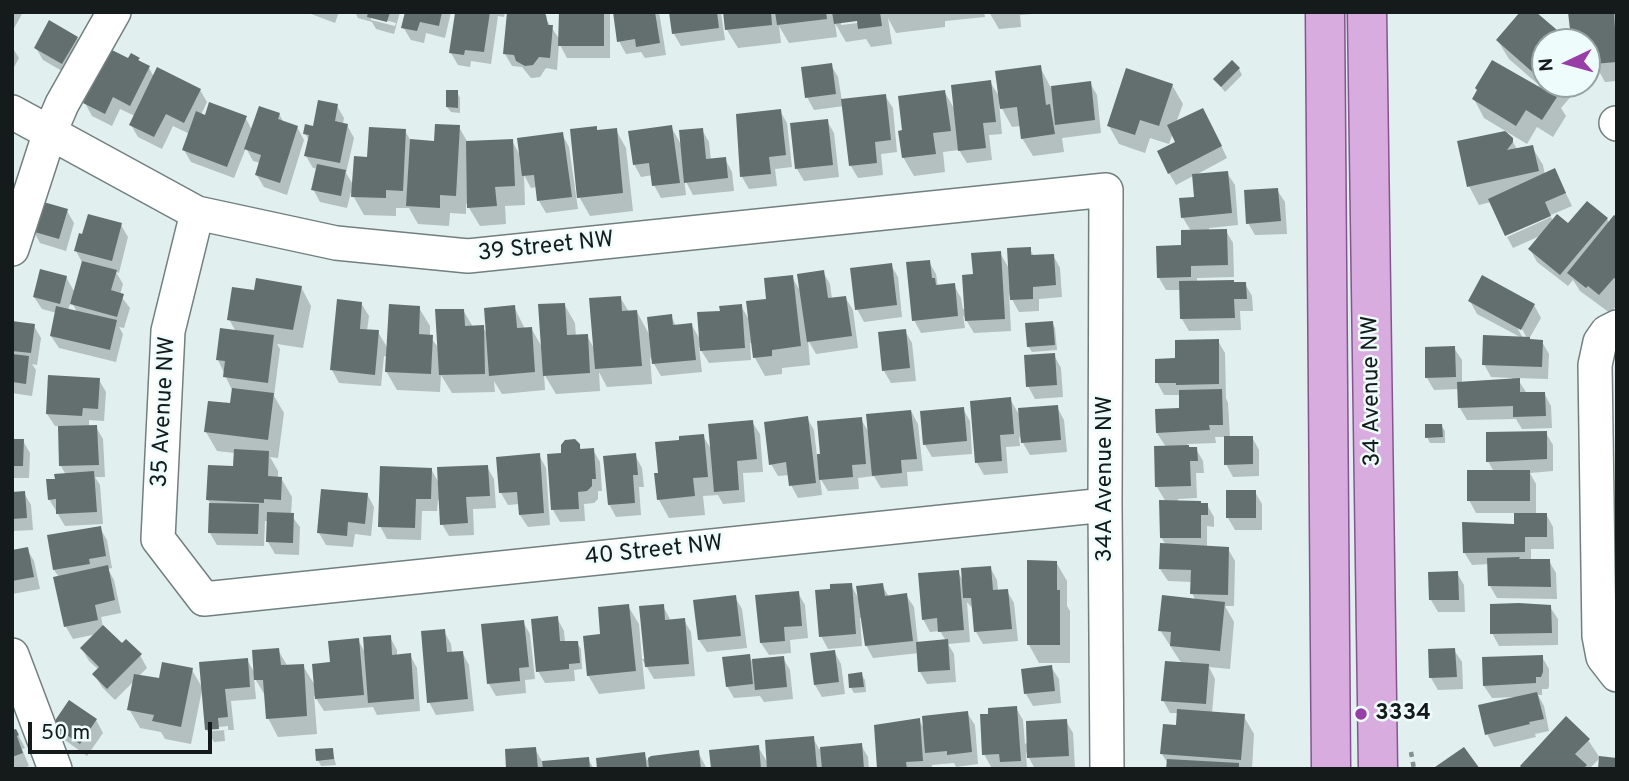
<!DOCTYPE html>
<style>
body{margin:0}
#map{position:relative;width:1629px;height:781px;overflow:hidden;background:#e1efef;font-family:Overpass,sans-serif}
canvas{display:block}
.frame{position:absolute;inset:0;border:14px solid #151a1a;pointer-events:none}
.north{position:absolute;left:1531px;top:28px;width:70px;height:70px;box-sizing:border-box;background:#eefdfc;border:2px solid #97a2a2;border-radius:50%;rotate:265deg;font-size:19px;font-weight:700;line-height:28px;text-align:center;color:#151a1a}
.north::after{content:'';display:block;margin:auto;width:24px;height:32px;background:#993da8;clip-path:polygon(50% 0,100% 100%,50% 72%,0 100%)}
.scale{position:absolute;left:28px;top:722px;width:184px;height:32px;box-sizing:border-box;border:4px solid #151a1a;border-top:0;padding-left:9px;font-size:21px;line-height:24px;white-space:nowrap;color:#151a1a;-webkit-text-stroke:5px #eefdfc;paint-order:stroke}
</style>
<div id="map">
<canvas width="1629" height="781"></canvas>
<div class="frame"></div>
<div class="north">N</div>
<div class="scale">50 m</div>
</div>
<script>
const ctx = document.querySelector('canvas').getContext('2d');
ctx.lineJoin = 'round';
function fill(path, color) { ctx.fillStyle = color; ctx.fill(path, 'evenodd'); }
const shape = rows => new Path2D(rows.map(r => 'M' + r).join(''));
function stroke(path, color, width, dash) { ctx.strokeStyle = color; ctx.lineWidth = width; ctx.lineCap = dash ? 'butt' : 'round'; ctx.setLineDash(dash || []); ctx.stroke(path); }
function write(font, color, halo, rows, align = 'center') {
  ctx.font = font + ' Overpass,sans-serif'; ctx.lineWidth = 5; ctx.setLineDash([]); ctx.textBaseline = 'middle'; ctx.strokeStyle = halo; ctx.fillStyle = color; for (const [text, x, y, turn = 0] of rows) {
    ctx.save(); ctx.translate(x, y); ctx.rotate((+turn || 0) * Math.PI / 180); ctx.textAlign = isNaN(turn) ? turn : align; if (halo) ctx.strokeText(text, 0, 0); ctx.fillText(text, 0, 0); ctx.restore();
  }
}
const shadow = shape([
 [12,12,23,12,12,32],
 [306,12,339,12,335,23],
 [355,12,400,12,394,34,376,29,372,22,358,18],
 [371,16,396,23,395,26,371,20],
 [407,12,451,12,445,38,426,33,424,43,411,40,403,27],
 [465,12,505,12,504,17,498,16,491,64,471,61,470,67,458,65,451,53],
 [560,12,610,12,610,58,567,58,559,43,557,70,546,68,540,77,531,78,522,67,512,66,505,54,543,15,560,40],
 [615,12,659,12,666,55,645,58,641,52,626,54,619,41],
 [671,12,721,12,725,40,681,46,674,34],
 [725,12,984,12,985,17,945,21,945,27,896,33,888,18,892,44,871,47,866,39,846,42,835,23,837,37,789,43,779,26,781,43,738,48,727,30],
 [866,18,866,22,841,25,841,22],
 [989,12,1044,12,1044,13,1020,15,1021,27,999,29],
 [1570,12,1617,12,1617,81,1605,82,1595,64,1594,58,1587,59,1587,42,1575,42],
 [1563,37,1566,42,1545,42,1545,84,1579,84,1580,86,1561,108,1566,116,1553,137,1537,127,1527,144,1484,118,1474,99,1540,86,1509,59,1498,41],
 [77,38,84,50,69,75,43,60,36,48],
 [12,47,19,58,12,71],
 [138,59,142,64,149,68,154,77,200,90,207,102,201,115,245,117,252,130,279,114,284,123,297,127,304,140,287,195,264,187,256,174,260,163,253,161,246,148,234,178,191,162,184,150,190,134,173,126,162,149,138,137,131,125,135,116,120,109,112,126,92,116,85,103,129,61],
 [831,65,838,77,842,101,885,96,893,108,897,152,881,154,883,175,858,178,851,166,844,106,814,110,807,97],
 [1040,67,1051,88,1090,83,1097,95,1101,133,1062,138,1064,152,1033,156,1022,138,1021,126,1012,127,999,103,1002,134,989,135,992,160,967,163,959,150,943,152,945,172,914,176,903,157,944,91,955,110,990,82,1001,99],
 [1239,69,1242,75,1225,92,1215,79],
 [1172,85,1183,104,1176,123,1210,122,1227,158,1194,176,1227,173,1235,185,1238,225,1209,228,1209,231,1226,231,1233,243,1234,277,1197,278,1197,283,1245,284,1252,296,1253,311,1240,311,1241,330,1189,331,1182,319,1181,290,1166,290,1159,278,1183,247,1191,231,1183,218,1195,199,1193,176,1176,185,1169,173,1177,143,1173,133,1169,144,1150,138,1145,153,1119,144,1109,126],
 [457,92,460,98,460,113,451,112,447,107],
 [337,106,344,118,343,124,347,125,354,138,346,173,354,186,368,159,405,131,411,141,436,143,459,127,468,143,512,141,521,157,562,134,569,147,578,209,546,213,539,201,537,187,531,188,524,175,525,205,505,206,506,224,480,226,466,203,466,214,450,213,449,226,418,224,409,208,396,208,396,216,364,215,351,192,347,208,320,202,313,189,318,169,313,168,306,156,309,141,305,133,315,128],
 [780,111,787,123,792,167,775,169,777,186,749,189,742,177],
 [827,121,834,133,839,177,804,181,797,169],
 [671,127,682,146,702,130,709,142,711,161,725,159,732,172,734,191,693,195,684,178,686,195,661,198,654,185,653,175,641,177,634,164],
 [616,130,626,148,633,211,590,216,577,193],
 [1507,132,1517,149,1532,147,1543,165,1545,175,1561,183,1572,206,1506,234,1491,202,1479,205,1469,186,1459,143],
 [1277,190,1285,202,1287,234,1255,235,1248,223],
 [67,211,74,223,66,251,40,243,33,230],
 [1551,217,1553,221,1568,226,1607,219,1610,224,1617,220,1617,305,1610,313,1580,291,1573,280,1568,286,1537,262,1530,249,1542,235,1513,248,1507,237],
 [121,225,128,237,119,273,116,272,123,284,120,295,130,308,124,328,119,327,123,334,116,362,59,348,51,336,57,313,42,309,34,297,66,277,75,293,83,264,76,251],
 [71,301,77,312,68,310],
 [1030,249,1034,257,1053,255,1060,268,1062,297,1039,299,1039,311,1019,312,1009,294,1011,331,974,333,963,315,965,328,921,333,914,320,929,262,936,274,938,287,954,285,961,298,963,309,966,309,974,276,1000,253,1010,270],
 [891,265,898,277,902,317,864,322,857,309],
 [823,272,830,284,832,299,845,297,853,310,858,348,816,354,808,340,810,365,782,368,782,374,765,376,755,358,753,343,750,343,751,360,709,363,699,347,702,372,661,376,650,357,652,384,607,387,599,372,600,391,556,394,544,374,545,390,502,394,494,381,495,392,452,393,441,375,440,392,397,390,386,371,387,357,384,356,381,386,339,383,332,370,361,303,369,316,367,331,378,332,388,349,419,308,430,326,430,337,438,347,463,310,473,327,483,327,488,336,514,307,525,329,531,328,543,349,564,304,575,323,576,337,587,336,595,350,620,297,629,312,637,312,650,336,671,316,676,326,691,324,701,341,721,312,741,306,751,323,768,301,792,277,802,294],
 [301,287,311,306,303,348,277,344,280,349,274,396,284,413,278,458,270,457,278,471,278,478,281,478,292,497,291,515,300,527,299,555,275,554,268,542,269,521,265,521,264,546,217,545,210,533,211,504,208,500,234,468,235,453,217,451,206,432,231,405,232,390,218,360,236,332,229,319,255,292],
 [1470,301,1534,305,1541,318,1529,339,1531,341,1542,342,1549,354,1548,379,1517,378,1526,392,1544,393,1551,406,1552,428,1522,429,1516,419,1467,420,1460,408,1459,389,1434,390,1427,378,1454,348,1462,360,1462,383,1512,380,1512,378,1491,377,1484,364,1522,338,1477,314],
 [1518,322,1527,338,1523,338,1515,324],
 [12,323,34,326,41,338,37,365,32,364,36,370,32,396,12,393],
 [1052,323,1055,328,1057,350,1032,352,1028,346],
 [905,331,912,343,916,381,891,383,884,371],
 [1218,341,1225,353,1226,398,1228,403,1230,438,1252,437,1259,450,1259,476,1233,477,1226,464,1225,437,1215,437,1216,443,1187,444,1190,449,1196,449,1203,461,1204,473,1196,473,1197,498,1178,499,1178,502,1207,505,1214,517,1214,527,1207,526,1207,548,1228,549,1235,561,1234,606,1225,606,1234,622,1230,669,1209,667,1215,679,1212,713,1243,715,1254,734,1252,769,1168,769,1168,764,1162,754,1178,727,1178,713,1170,713,1163,700,1182,664,1160,630,1196,601,1192,593,1192,582,1168,581,1160,569,1166,545,1161,537,1166,502,1157,487,1166,447,1157,433,1157,411,1181,410,1181,395,1164,395,1157,382,1177,360],
 [1054,355,1061,368,1063,397,1035,399,1028,386],
 [99,380,106,392,104,421,89,420,89,427,96,427,103,439,105,477,95,477,100,485,103,524,65,526,49,499,56,480,66,475,61,466,60,426,55,426,47,414],
 [1010,399,1021,418,1057,407,1064,420,1067,452,1030,455,1019,436,1020,446,1006,447,1008,473,984,475,977,463,972,402],
 [963,409,970,421,972,454,932,457,925,445,922,412],
 [911,411,918,424,923,471,907,472,908,486,881,488,874,476,858,478,859,489,828,491,820,478,822,495,798,498,791,485,789,475,778,476,771,464,807,418,814,430,817,456,822,456,861,419,869,433],
 [752,422,760,434,763,472,743,473,745,502,723,504,718,495,703,496,705,515,669,518,659,500,660,474,681,441,703,436,713,452],
 [1441,425,1445,431,1445,443,1430,443,1427,437],
 [1546,433,1553,445,1553,471,1530,473,1536,484,1536,514,1546,514,1553,527,1554,549,1531,549,1531,560,1549,561,1556,573,1557,599,1497,598,1490,586,1489,564,1472,565,1464,552,1516,526,1515,513,1476,513,1469,500,1494,472,1488,461],
 [12,441,23,441,30,453,29,478,12,478],
 [579,445,582,451,593,450,600,462,602,491,598,491,598,499,594,503,584,504,585,521,560,522,553,510],
 [539,455,546,468,550,525,528,527,520,515,519,504,508,505,501,493],
 [635,455,642,468,644,487,639,487,641,515,616,517,609,504],
 [487,467,494,479,496,508,473,509,474,535,449,536,442,524,440,500,438,500,437,511,422,511,421,540,387,539,380,526,431,469,440,485],
 [1228,492,1255,492,1262,504,1262,530,1235,530,1228,518],
 [24,493,31,505,33,530,12,531,12,494],
 [367,494,374,507,371,536,355,534,353,547,326,545,319,533],
 [100,528,107,540,112,568,108,569,114,580,121,613,101,617,103,627,122,646,140,655,147,668,139,676,160,681,192,670,203,689,247,660,256,675,278,650,288,667,303,666,316,687,332,664,358,640,366,654,390,637,397,650,397,656,410,655,417,668,420,711,377,715,373,707,324,711,314,695,317,734,278,737,268,718,266,697,254,677,256,699,231,701,234,730,224,730,225,741,214,742,206,729,202,690,191,744,165,739,161,732,140,728,129,709,134,681,115,700,102,687,94,674,99,670,89,661,82,649,97,634,73,639,66,627,59,577,54,570],
 [228,726,228,730,210,731,210,728],
 [27,549,34,561,40,589,12,594,12,551],
 [1056,562,1067,581,1067,606,1070,611,1070,663,1039,663,1029,645],
 [990,567,997,580,998,591,1007,591,1014,603,1018,641,983,644,976,632,974,610,967,602,970,642,948,644,954,654,956,682,927,684,920,672,919,653,873,658,866,645,863,618,860,618,862,646,828,649,821,636,832,590,851,585,860,601,882,585,889,597,906,595,914,607,918,644,946,641,940,631,930,632,923,619,958,572,963,581],
 [1457,573,1464,585,1465,612,1438,612,1431,600],
 [798,593,805,605,808,638,790,640,791,653,769,655,761,643],
 [735,597,742,609,747,648,707,652,699,640],
 [628,606,639,624,642,659,646,659,663,606,671,621,684,620,691,632,695,676,654,679,642,659,645,689,599,694,588,675,602,636],
 [1550,607,1558,619,1558,645,1499,646,1492,633],
 [557,618,564,631,565,642,577,643,581,649,582,669,574,670,575,681,545,683,538,671],
 [523,622,530,634,535,679,525,680,526,693,496,696,489,684],
 [444,631,451,644,452,653,462,652,469,665,474,711,436,715,429,702],
 [1454,650,1462,662,1463,689,1438,690,1431,678],
 [834,651,841,664,845,694,822,697,815,685],
 [749,656,752,661,783,658,790,670,793,699,764,702,760,696,734,698,727,686],
 [1542,657,1549,669,1549,686,1548,689,1542,689,1542,695,1538,695,1544,706,1549,731,1535,734,1536,737,1494,747,1487,734,1515,697,1492,698,1484,686],
 [1051,667,1059,679,1061,703,1033,706,1026,694],
 [861,674,865,680,866,692,854,693,851,688],
 [1016,708,1023,720,1025,744,1066,721,1073,733,1075,768,1035,769,1026,752,1027,769,991,767,984,754],
 [967,713,975,725,978,764,956,767,954,763,932,765,932,769,879,769,919,720,925,730],
 [96,720,103,733,87,756,62,738,54,725],
 [12,731,16,731,23,744,25,748,22,749,29,766,21,769,12,769],
 [813,738,819,749,861,745,868,757,869,769,713,769,758,747,769,765],
 [1588,740,1600,758,1589,769,1524,769],
 [332,749,336,765,321,766,318,760],
 [535,749,543,763,588,759,594,769,508,769],
 [698,752,707,769,599,769,644,754,647,760]
]);
const building = shape([
 [368,12,390,12,387,22,367,17],
 [405,12,442,12,439,26,420,22,417,31,401,28],
 [464,12,490,12,484,52,465,50,464,55,449,53,455,13],
 [507,12,543,12,546,15,548,25,553,25,550,58,539,57,533,65,525,66,516,61,514,55,503,54],
 [559,12,604,12,604,46,558,46],
 [613,12,655,12,660,43,636,47,635,39,617,42],
 [669,12,717,12,719,28,672,34],
 [723,12,771,12,772,25,725,30],
 [775,12,826,12,827,19,777,25],
 [832,12,880,12,882,26,858,29,857,21,834,24],
 [1520,12,1536,12,1564,36,1564,42,1545,42,1545,83,1496,40],
 [1568,12,1614,12,1617,62,1593,64,1590,42,1586,42,1585,39,1576,42,1571,39],
 [49,20,78,37,62,64,34,48],
 [110,49,128,58,131,53,140,58,138,60,150,66,130,106,113,97,105,114,83,103],
 [1232,60,1240,68,1221,87,1213,79],
 [1492,60,1557,97,1542,120,1526,110,1516,126,1472,99,1477,90,1475,88],
 [832,63,836,94,805,98,801,67],
 [1041,65,1046,105,1050,104,1055,134,1021,139,1017,107,1000,109,995,71],
 [157,67,201,89,184,123,166,114,154,137,129,125],
 [1126,68,1173,84,1159,126,1140,120,1135,135,1107,126],
 [991,80,996,122,983,123,986,148,958,151,951,85],
 [1091,81,1095,120,1055,125,1051,86],
 [446,90,458,90,458,108,446,107],
 [945,90,951,131,933,133,936,154,902,158,898,131,902,130,898,96],
 [886,94,891,140,875,142,877,163,849,166,841,99],
 [318,100,338,104,335,121,348,124,340,163,304,156,309,135,303,134,305,124,313,126],
 [209,102,247,116,227,167,182,150,196,111,205,115],
 [259,106,280,113,278,119,298,126,280,183,255,175,261,155,244,149],
 [1203,108,1222,146,1168,174,1157,151,1175,142,1167,125],
 [781,109,786,155,769,157,771,174,740,177,736,114],
 [828,119,833,165,795,169,790,123],
 [435,124,460,125,456,196,440,195,440,208,406,206,410,139,434,141],
 [672,125,680,183,652,186,649,163,633,165,628,131],
 [597,126,597,130,617,128,623,193,577,198,570,129],
 [369,127,406,129,403,191,386,190,386,198,351,197,354,156,367,157],
 [703,128,706,159,726,157,728,178,684,183,679,130],
 [1505,131,1513,138,1513,142,1507,150,1533,145,1539,171,1467,187,1457,141],
 [563,132,572,197,537,201,534,175,522,176,517,138],
 [513,139,515,186,495,187,497,206,467,208,466,141],
 [317,164,346,170,341,196,311,190],
 [1555,168,1566,193,1545,202,1551,216,1505,236,1488,199],
 [1228,171,1232,213,1181,218,1179,198,1194,197,1192,174],
 [1278,188,1281,221,1246,224,1244,190],
 [40,201,68,209,59,239,31,231],
 [1587,201,1608,218,1560,275,1528,249,1557,214,1568,223],
 [88,214,122,223,112,261,74,251,79,233,82,234],
 [1614,215,1617,217,1617,280,1614,278,1599,295,1588,286,1586,288,1567,273],
 [1227,229,1228,265,1191,266,1191,277,1157,278,1156,246,1181,245,1181,230],
 [1031,247,1031,255,1054,254,1056,285,1033,287,1033,299,1010,300,1007,248],
 [1001,251,1005,319,965,321,962,275,973,274,971,253],
 [930,260,932,278,935,278,936,285,955,283,958,316,912,321,906,262],
 [82,261,117,270,111,290,124,294,117,317,70,304],
 [892,263,897,305,855,310,850,268],
 [40,269,67,276,60,304,33,297],
 [824,270,828,298,846,296,852,336,807,342,797,274],
 [793,275,801,346,772,350,772,356,753,358,746,301,766,299,764,278],
 [1482,275,1535,304,1521,330,1468,301],
 [256,278,302,286,293,330,227,320,232,287,254,290],
 [1234,280,1234,282,1246,282,1247,299,1234,299,1235,318,1180,319,1179,281],
 [621,296,622,311,637,310,642,366,595,369,589,298],
 [337,299,362,302,360,329,379,330,375,375,330,370],
 [565,303,567,335,588,334,590,373,543,376,538,304],
 [389,304,420,306,419,334,433,335,431,374,385,372],
 [742,304,745,348,700,351,697,312,720,311,719,306],
 [515,305,517,328,532,327,535,372,489,376,484,308],
 [56,306,117,320,110,350,50,336],
 [435,309,464,309,465,326,484,325,485,374,439,375],
 [672,314,673,325,692,323,696,360,652,364,647,317],
 [12,321,35,324,31,353,12,351],
 [1053,321,1055,345,1027,347,1025,323],
 [220,328,274,335,268,383,223,377,225,361,216,360],
 [906,329,910,368,882,371,878,332],
 [1483,335,1530,337,1530,339,1543,340,1542,367,1482,365],
 [1219,339,1219,384,1176,385,1176,383,1155,383,1155,359,1175,358,1175,340],
 [1455,346,1456,377,1425,378,1425,347],
 [1055,353,1057,385,1026,387,1024,355],
 [12,354,29,356,26,384,12,382],
 [48,375,100,378,98,409,83,408,82,416,46,414],
 [1520,378,1520,392,1545,392,1546,416,1513,417,1513,406,1458,408,1457,382],
 [232,388,274,393,268,440,204,432,208,401,230,403],
 [1222,389,1223,425,1209,425,1210,430,1156,433,1155,409,1179,408,1179,390],
 [1011,397,1014,434,1000,435,1002,461,975,463,970,401],
 [1058,405,1061,440,1021,443,1018,408],
 [964,407,967,441,923,445,920,411],
 [911,410,917,459,901,460,902,473,872,476,866,414],
 [808,416,816,483,789,486,786,462,769,465,764,422],
 [862,417,866,464,852,465,853,477,819,480,817,454,820,454,817,421],
 [753,420,757,459,737,461,739,490,714,492,708,424],
 [1425,424,1442,424,1443,437,1425,438],
 [97,425,99,465,59,466,58,426],
 [1547,431,1547,459,1486,462,1486,432],
 [704,434,708,477,693,478,695,496,657,500,654,473,658,473,655,442,679,440,679,436],
 [1224,436,1253,436,1253,464,1224,465],
 [12,439,24,439,23,466,12,466],
 [575,439,580,444,580,449,594,448,596,479,592,479,592,486,587,491,578,492,579,509,551,510,547,454,561,453,561,445,565,440],
 [1189,445,1189,447,1197,447,1198,461,1190,461,1191,486,1155,487,1154,446],
 [234,449,269,451,268,476,282,477,281,500,264,499,264,503,206,500,208,465,233,466],
 [540,453,544,513,519,515,517,492,499,493,496,457],
 [636,453,638,475,633,475,635,503,608,505,603,456],
 [488,465,490,496,466,497,468,523,440,525,437,467],
 [380,466,432,468,431,499,416,499,415,528,378,527],
 [1467,470,1530,470,1530,501,1467,501],
 [94,471,97,512,56,514,56,499,48,500,46,479,55,479,54,474],
 [321,489,368,493,365,524,348,522,347,536,317,533],
 [1226,490,1256,490,1256,518,1226,518],
 [25,491,27,518,12,519,12,492],
 [1159,500,1201,501,1201,503,1208,503,1208,515,1201,515,1201,538,1160,538],
 [209,503,259,504,258,534,208,533],
 [267,512,294,513,293,543,266,542],
 [1514,513,1547,513,1547,537,1525,537,1525,552,1463,553,1462,522,1514,524],
 [101,526,106,556,89,559,90,564,53,570,47,535],
 [1160,543,1229,547,1228,595,1190,594,1191,570,1159,569],
 [28,547,34,577,12,581,12,550],
 [1520,557,1519,559,1550,559,1551,587,1488,586,1487,558],
 [1027,560,1057,561,1057,590,1060,590,1060,645,1027,645],
 [108,565,115,600,95,605,98,620,64,627,53,577],
 [991,566,993,590,1008,589,1012,629,974,632,971,598,963,598,961,568],
 [959,570,964,630,938,632,937,618,922,620,918,573],
 [1458,571,1459,600,1429,600,1428,572],
 [852,583,856,634,819,637,815,590,830,589,830,584],
 [883,583,885,596,907,593,913,641,865,646,856,586],
 [799,591,802,626,784,627,785,641,760,643,755,595],
 [736,595,741,636,698,640,693,600],
 [1162,595,1225,602,1220,651,1170,646,1171,632,1158,631],
 [1519,603,1551,605,1552,633,1490,634,1490,604],
 [629,604,636,671,587,676,583,636,600,634,598,607],
 [664,604,665,620,685,618,689,664,645,667,639,606],
 [558,616,560,641,578,641,580,663,569,664,569,669,536,672,531,619],
 [524,620,529,667,519,668,520,681,487,684,481,624],
 [103,625,122,643,126,639,142,654,107,689,92,674,99,667,80,648],
 [445,629,447,652,463,651,468,699,427,703,421,631],
 [391,635,392,655,411,653,414,699,368,703,363,637],
 [359,638,364,695,315,699,312,664,330,662,328,641],
 [948,639,950,670,918,672,916,642],
 [279,648,281,665,304,664,307,716,266,719,263,680,254,680,252,650],
 [1455,648,1457,677,1429,678,1428,649],
 [835,650,839,682,814,685,810,653],
 [750,654,753,684,726,687,722,657],
 [1543,655,1543,672,1541,677,1536,677,1536,683,1483,686,1482,657],
 [784,656,787,687,755,690,752,659],
 [248,658,250,687,225,689,228,717,218,718,219,729,205,730,199,662],
 [1165,661,1209,664,1206,704,1161,701],
 [162,662,193,668,181,727,152,721,154,715,127,710,134,674,159,678],
 [1052,665,1055,691,1024,694,1021,669],
 [862,672,864,687,849,688,848,674],
 [1537,692,1544,719,1529,722,1530,724,1485,735,1478,705],
 [69,700,97,719,80,744,52,725],
 [1017,706,1021,761,1000,762,999,754,982,755,980,714,988,714,988,708],
 [1177,709,1245,714,1241,760,1160,754,1163,724,1176,725],
 [968,711,972,752,947,755,947,751,925,753,922,716],
 [1566,716,1590,739,1575,754,1587,765,1583,769,1523,769,1520,766],
 [920,718,923,761,906,762,907,769,877,769,874,725],
 [1067,719,1069,756,1027,758,1026,721],
 [16,729,19,735,17,736,23,753,12,757,12,730],
 [814,736,817,769,767,769,765,740],
 [862,743,864,769,822,769,820,747],
 [759,745,761,769,711,769,709,750],
 [536,747,538,769,506,769,505,749],
 [1464,747,1480,769,1437,769,1435,767],
 [333,748,334,759,316,761,315,749],
 [699,750,701,769,649,769,648,758,651,756],
 [645,752,647,769,597,769,596,758],
 [1599,756,1617,758,1617,769,1598,769],
 [589,757,590,769,543,769,542,761],
 [1167,759,1239,763,1239,769,1166,769]
]);
const path = shape([
 [1411,752,1414,769]
]);
const minor = shape([
 [12,112,197,213,336,243,468,256,1106,190,1105,505,1107,769],
 [1616,123,1617,124],
 [197,213,168,331,158,539,204,599,1105,505],
 [12,249,50,132,62,104,114,12],
 [1617,327,1607,332,1600,342,1595,365,1599,636,1603,657,1617,675],
 [12,655,55,769]
]);
const major = shape([
 [1325,12,1331,769],
 [1367,12,1378,769]
]);
const markers = [
 [1361,714,7,"#993da8"]
];
const streetNames = [
 ["39 Street NW",546,248,-6],
 ["34 Avenue NW",1373,391,-91],
 ["35 Avenue NW",165,412,-87],
 ["34A Avenue NW",1106,479,-90],
 ["40 Street NW",654,552,-6]
];
const poiNames = [
 ["3334",1375,714]
];
fill(shadow, '#0003');
fill(building, '#636f6f');
stroke(minor, '#727f7f', 36);
stroke(major, '#84558e', 41);
stroke(path, '#869090', 4.5, [5, 5]);
stroke(minor, '#fff', 33);
stroke(major, '#d9ace0', 38);
for (const [x, y, r, color] of markers) { const dot = new Path2D(); dot.arc(x, y, r, 0, 2 * Math.PI); ctx.fillStyle = color; ctx.fill(dot); stroke(dot, '#eefdfc', 2.5); }
write('23px', '#151a1a', '#eefdfc', streetNames);
write('bold 23px', '#151a1a', '#eefdfc', poiNames, 'left');
</script>
